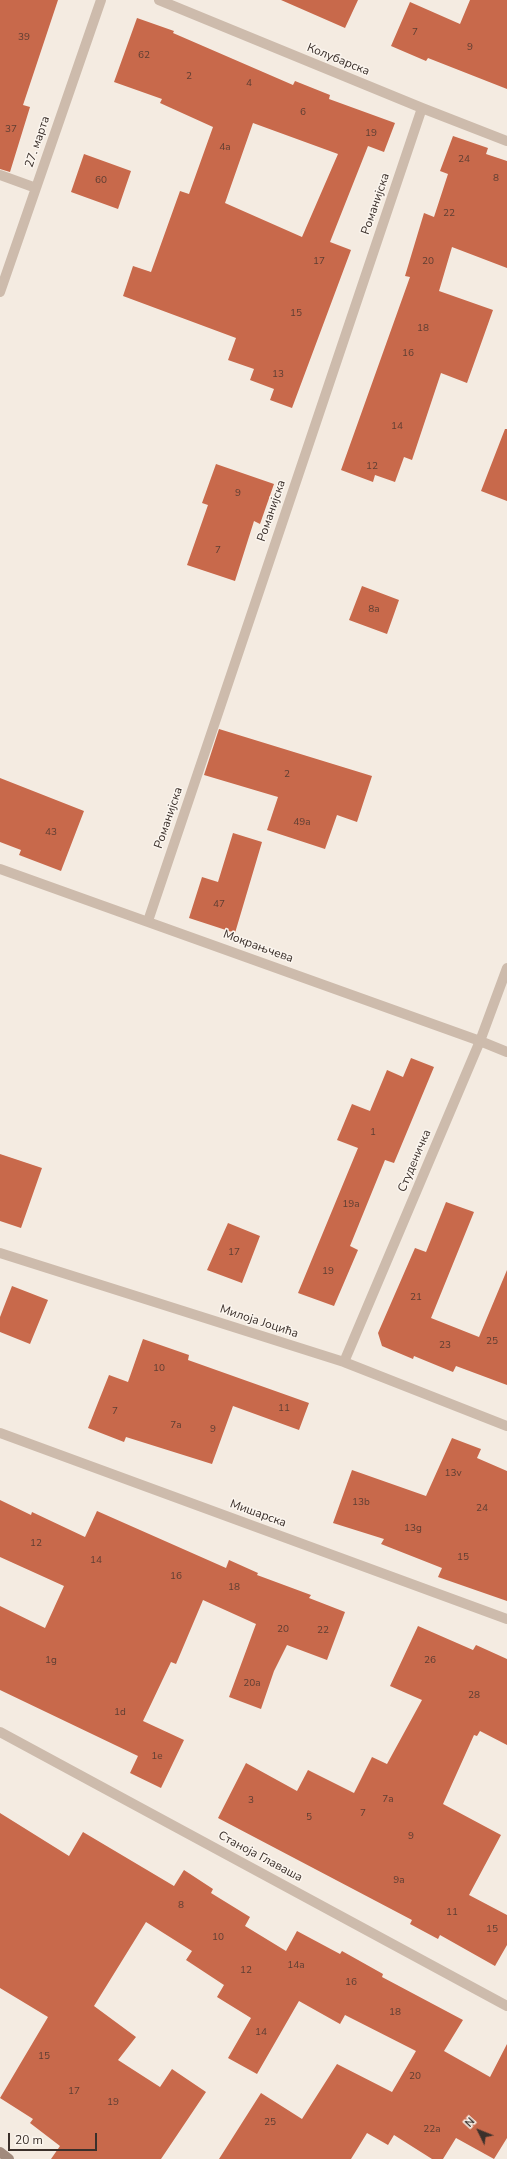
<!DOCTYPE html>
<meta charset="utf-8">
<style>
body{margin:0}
#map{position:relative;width:507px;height:2159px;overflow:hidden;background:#f4ebe1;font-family:"Nunito Sans",sans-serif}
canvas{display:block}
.north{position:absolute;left:459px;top:2111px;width:40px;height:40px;-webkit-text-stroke:3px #fbf5ee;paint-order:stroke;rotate:313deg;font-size:11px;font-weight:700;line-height:16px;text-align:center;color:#3b302b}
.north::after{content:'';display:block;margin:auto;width:14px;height:18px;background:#3b302b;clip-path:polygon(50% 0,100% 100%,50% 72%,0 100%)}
.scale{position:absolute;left:8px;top:2133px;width:89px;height:18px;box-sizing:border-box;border:2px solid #3b302b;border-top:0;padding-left:5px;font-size:12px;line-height:14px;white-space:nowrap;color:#3b302b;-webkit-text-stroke:3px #fbf5ee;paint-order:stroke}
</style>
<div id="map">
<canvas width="507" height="2159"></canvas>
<div class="north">N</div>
<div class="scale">20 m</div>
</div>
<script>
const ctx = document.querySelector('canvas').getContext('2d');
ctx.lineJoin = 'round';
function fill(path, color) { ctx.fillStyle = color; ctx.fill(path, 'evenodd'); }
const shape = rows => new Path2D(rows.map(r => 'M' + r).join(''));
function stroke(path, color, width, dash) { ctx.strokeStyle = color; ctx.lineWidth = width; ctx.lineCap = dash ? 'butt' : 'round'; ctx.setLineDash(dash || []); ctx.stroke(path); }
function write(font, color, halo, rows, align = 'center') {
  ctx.font = font + ' "Nunito Sans",sans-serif'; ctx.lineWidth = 3; ctx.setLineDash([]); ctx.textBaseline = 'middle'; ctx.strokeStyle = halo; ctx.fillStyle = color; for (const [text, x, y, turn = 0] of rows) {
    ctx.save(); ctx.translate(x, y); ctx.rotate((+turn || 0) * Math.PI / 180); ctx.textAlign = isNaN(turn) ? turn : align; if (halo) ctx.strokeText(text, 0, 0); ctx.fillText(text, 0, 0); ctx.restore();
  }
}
const building = shape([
 [0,0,58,0,23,105,30,107,10,172,0,169],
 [281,0,358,0,345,28],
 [470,0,507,0,507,89,428,58,426,61,391,46,410,2,460,24],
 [137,18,174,31,173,33,293,85,295,81,330,95,329,99,395,123,384,152,368,146,330,242,351,250,292,408,270,400,274,389,250,380,254,369,228,360,236,338,123,296,133,266,151,272,180,191,189,194,213,127,160,103,162,99,114,82],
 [253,123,338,154,302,237,225,203],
 [453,136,488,148,486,154,507,161,507,268,452,247,439,291,493,310,467,383,441,373,412,460,404,457,395,482,375,475,373,482,341,470,410,277,405,276,424,213,434,217,448,174,440,171],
 [84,154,131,171,118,209,71,192],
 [505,429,507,429,507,501,481,491],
 [216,464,274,484,260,524,254,521,235,581,187,565,208,505,202,503],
 [362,586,399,600,387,634,349,620],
 [219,729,372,776,357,822,337,815,325,849,267,830,278,797,204,775],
 [0,778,84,811,61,871,19,855,21,850,0,842],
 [233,833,262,842,235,933,189,918,202,877,218,882],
 [411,1058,434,1067,394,1163,385,1160,350,1246,358,1250,334,1306,298,1293,358,1148,337,1140,352,1104,370,1111,387,1070,403,1077],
 [0,1154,42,1168,21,1228,0,1221],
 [446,1202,474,1212,431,1318,479,1337,507,1270,507,1385,456,1366,453,1372,414,1356,413,1359,382,1346,378,1333,415,1248,426,1252],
 [228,1223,260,1236,242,1283,207,1270],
 [12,1286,48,1300,30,1344,0,1332,0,1317],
 [143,1339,189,1355,188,1360,309,1403,299,1430,233,1406,212,1464,126,1437,124,1442,88,1428,109,1375,128,1382],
 [452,1438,481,1449,477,1458,507,1471,507,1601,438,1577,442,1568,381,1544,384,1539,333,1523,352,1470,426,1496],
 [0,1500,31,1515,32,1512,85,1537,97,1511,226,1568,229,1560,258,1573,257,1575,311,1595,309,1598,345,1612,327,1660,287,1645,274,1671,261,1709,229,1697,256,1624,203,1600,176,1664,171,1662,143,1721,184,1740,161,1788,130,1773,138,1756,0,1690,0,1606,45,1628,64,1586,0,1557],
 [418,1626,473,1650,476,1645,507,1659,507,1745,480,1731,477,1736,474,1735,443,1804,501,1835,469,1895,507,1915,507,1945,495,1966,440,1935,438,1939,410,1924,412,1920,218,1818,246,1763,297,1791,308,1770,354,1793,372,1757,387,1764,422,1700,390,1686],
 [0,1813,69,1856,83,1832,174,1886,184,1870,213,1889,211,1893,250,1917,245,1926,286,1951,297,1931,340,1954,342,1951,383,1974,382,1977,463,2020,444,2051,490,2077,507,2044,507,2138,494,2159,456,2138,443,2159,432,2159,394,2135,388,2145,367,2133,351,2159,219,2159,261,2093,302,2119,337,2064,392,2092,416,2051,345,2015,340,2024,299,2001,257,2074,228,2058,251,2018,217,1997,224,1985,186,1960,192,1951,146,1922,94,2006,136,2037,118,2060,160,2087,172,2069,206,2092,161,2159,51,2159,60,2146,30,2123,33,2119,0,2098,48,2017,0,1988]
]);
const street = shape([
 [159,0,422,108,507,141],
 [0,175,36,188],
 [0,292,101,0],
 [0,869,480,1041,507,1052],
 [148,921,422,108],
 [0,1253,344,1362,507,1426],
 [344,1362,480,1041,507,968],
 [0,1433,507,1619],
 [0,1732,507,2006]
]);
const secondary = shape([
 [0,2152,9,2159]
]);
const numberNames = [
 ["7",415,33],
 ["39",24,38],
 ["9",470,48],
 ["62",144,56],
 ["2",189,77],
 ["4",249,84],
 ["6",303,113],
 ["37",11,130],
 ["19",371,134],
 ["4a",225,148],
 ["24",464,160],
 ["8",496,179],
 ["60",101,181],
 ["22",449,214],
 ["17",319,262],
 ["20",428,262],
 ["15",296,314],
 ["18",423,329],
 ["16",408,354],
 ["13",278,375],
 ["14",397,427],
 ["12",372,467],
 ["9",238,494],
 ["7",218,551],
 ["8a",374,610],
 ["2",287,775],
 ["49a",302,823],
 ["43",51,833],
 ["47",219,905],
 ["1",373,1133],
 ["19a",351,1205],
 ["17",234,1253],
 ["19",328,1272],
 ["21",416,1298],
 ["25",492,1342],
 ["23",445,1346],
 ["10",159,1369],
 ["11",284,1409],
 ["7",115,1412],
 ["7a",176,1426],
 ["9",213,1430],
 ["13v",453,1474],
 ["13b",361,1503],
 ["24",482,1509],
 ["13g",413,1529],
 ["12",36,1544],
 ["15",463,1558],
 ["14",96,1561],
 ["16",176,1577],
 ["18",234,1588],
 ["20",283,1630],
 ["22",323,1631],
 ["1g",51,1661],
 ["26",430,1661],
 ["20a",252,1684],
 ["28",474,1696],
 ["1d",120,1713],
 ["1e",157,1757],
 ["7a",388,1800],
 ["3",251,1801],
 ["7",363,1814],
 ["5",309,1818],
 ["9",411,1837],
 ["9a",399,1881],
 ["8",181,1906],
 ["11",452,1913],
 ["15",492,1930],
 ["10",218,1938],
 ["14a",296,1966],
 ["12",246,1971],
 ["16",351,1983],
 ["18",395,2013],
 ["14",261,2033],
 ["15",44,2057],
 ["20",415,2077],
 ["17",74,2092],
 ["19",113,2103],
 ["25",270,2123],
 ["22a",432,2130]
];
const streetNames = [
 ["Колубарска",338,60,22],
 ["27. марта",38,142,-71],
 ["Романијска",376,204,-71],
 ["Романијска",272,511,-71],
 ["Романијска",169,818,-71],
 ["Мокрањчева",258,947,20],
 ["Студеничка",415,1161,-67],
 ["Милоја Јоцића",259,1322,18],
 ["Мишарска",258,1514,20],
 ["Станоја Главаша",260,1857,28]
];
fill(building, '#c8694b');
stroke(street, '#cdbbac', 10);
stroke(secondary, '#a18a7d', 10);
write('10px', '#5e3e33', null, numberNames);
write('12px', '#3b302b', '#fbf5ee', streetNames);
</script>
